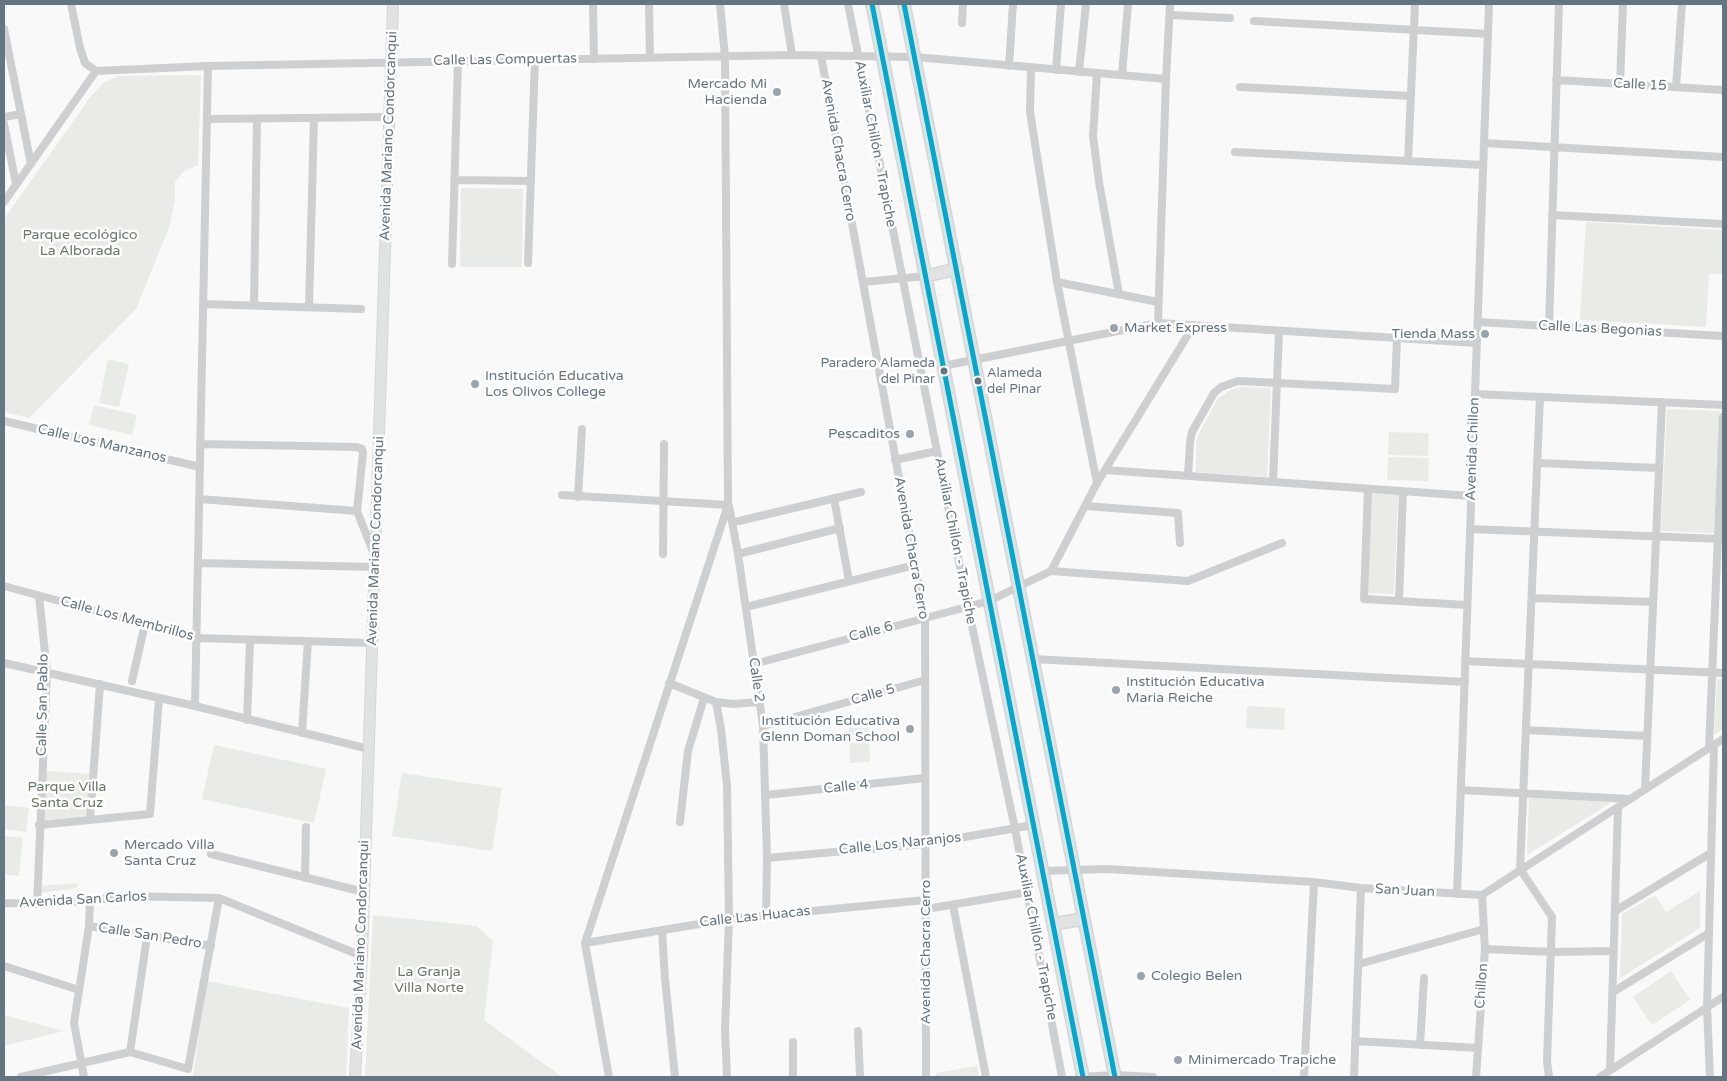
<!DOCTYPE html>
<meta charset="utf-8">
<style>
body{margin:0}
#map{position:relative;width:1727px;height:1081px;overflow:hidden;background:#f9f9f9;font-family:"Varela Round",sans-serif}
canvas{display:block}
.frame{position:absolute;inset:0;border:5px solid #657683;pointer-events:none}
</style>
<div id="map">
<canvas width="1727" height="1081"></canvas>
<div class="frame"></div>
</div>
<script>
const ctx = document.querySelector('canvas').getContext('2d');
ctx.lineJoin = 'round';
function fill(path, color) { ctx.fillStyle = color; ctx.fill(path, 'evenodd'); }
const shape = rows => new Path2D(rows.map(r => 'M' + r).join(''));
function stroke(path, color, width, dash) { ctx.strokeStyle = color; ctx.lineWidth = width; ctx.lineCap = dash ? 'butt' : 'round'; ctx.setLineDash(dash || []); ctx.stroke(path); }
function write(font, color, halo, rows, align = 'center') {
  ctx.font = font + ' "Varela Round",sans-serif'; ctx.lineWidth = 5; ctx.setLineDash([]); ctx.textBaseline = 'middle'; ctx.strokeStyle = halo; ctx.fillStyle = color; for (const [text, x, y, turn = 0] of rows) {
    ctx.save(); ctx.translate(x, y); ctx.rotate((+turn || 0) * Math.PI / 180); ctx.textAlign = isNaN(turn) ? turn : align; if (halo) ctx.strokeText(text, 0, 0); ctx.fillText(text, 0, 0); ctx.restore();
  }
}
const green = shape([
 [201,75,198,165,183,172,175,182,175,198,170,225,136,309,29,418,4,412,4,219,91,96,103,83,118,76],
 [461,188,523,189,522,267,460,267],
 [1586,222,1723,230,1723,274,1709,274,1706,327,1580,320],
 [108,359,129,364,119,407,99,403],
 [1242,387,1271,388,1267,477,1196,472,1196,442,1199,433,1218,398,1232,389],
 [94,405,137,415,132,435,89,425],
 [1667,409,1720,411,1714,533,1661,531],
 [1389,432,1429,433,1428,456,1388,455],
 [1388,457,1429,458,1428,481,1387,480],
 [1371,493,1398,494,1394,594,1367,593],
 [1717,679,1723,679,1723,729,1714,735],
 [1247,706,1285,708,1284,730,1246,728],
 [849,728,869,728,870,762,850,763],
 [214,745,326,769,314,823,202,799],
 [46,771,90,774,87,816,44,820],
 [402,773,502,788,492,851,392,836],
 [1529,798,1612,802,1527,855],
 [4,805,29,808,26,832,4,829],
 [4,836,23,838,19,876,4,874],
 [78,883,77,888,40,893,40,886],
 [1700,891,1700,928,1620,978,1622,914,1655,895,1666,912],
 [373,915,477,926,493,941,484,1020,562,1077,365,1077],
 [1671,971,1690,1000,1652,1025,1633,997],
 [206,981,349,1008,346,1077,193,1077],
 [4,1015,64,1031,4,1046],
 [977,1066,979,1077,936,1077,936,1073]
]);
const street = shape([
 [71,4,80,48,85,63,96,71],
 [593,4,594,59],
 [649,4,650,58],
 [784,4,792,55],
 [848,4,968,607,1015,829,1062,1077],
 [1170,15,1230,18],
 [1254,21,1488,34],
 [962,23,963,4],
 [4,29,31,164],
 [821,56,925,618,926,1077],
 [1009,66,1013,4],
 [1031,68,1030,112,1057,282,1097,483],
 [1056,70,1061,4],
 [96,71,208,66,792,55,915,57,1166,79],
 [1079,72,1086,4],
 [1097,73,1093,136,1099,182,1119,294],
 [1122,75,1128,4],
 [1556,80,1723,90],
 [1620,84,1623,4],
 [1240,87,1411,96],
 [1676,87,1682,4],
 [4,117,21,114],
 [207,119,390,117],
 [4,124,16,184],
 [1484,143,1723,157],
 [1235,152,1483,165],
 [1408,161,1415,4],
 [455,180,531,181],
 [4,202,96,71],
 [1552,215,1723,224],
 [528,263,535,59],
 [452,264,458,61],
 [863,282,926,276],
 [1057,282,1158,302],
 [203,304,361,309],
 [254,305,257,119],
 [309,307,314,118],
 [1478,322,1723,336],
 [1158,323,1166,79,1170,4],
 [1549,326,1559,4],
 [943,366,1158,323,1477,343],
 [1475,394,1723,405],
 [1540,397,1520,869,1552,917,1547,1061,1549,1077],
 [4,421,200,467],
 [200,444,357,447,362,449,363,453,357,511],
 [895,460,937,451],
 [1537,463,1659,468],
 [1105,470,1471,496],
 [1188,476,1190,442,1192,432,1214,393,1221,387,1238,381,1395,389,1397,338],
 [1273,482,1279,331],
 [1368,489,1364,599,1467,605],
 [562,495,728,505],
 [578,497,582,429],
 [834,498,849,581],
 [199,499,357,511,374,554],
 [729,506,738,554,763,726,767,858,766,916],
 [1086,506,1178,513,1180,543],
 [739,521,861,492],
 [1470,529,1721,539],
 [663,554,664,444],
 [738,554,840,528],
 [198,563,375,567],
 [1051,571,1097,483,1194,325],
 [4,586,196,638,372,643],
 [1532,598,1653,602],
 [1399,601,1403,491],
 [746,607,915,565],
 [1033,659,1465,682],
 [1465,661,1723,673],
 [4,663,195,706,369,749],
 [754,664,989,601,1051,571,1188,581,1282,543],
 [132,681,145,624],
 [669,683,716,702,733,704,759,702],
 [716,702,721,729,727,785,729,919,725,1030,727,1077],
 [195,706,208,66],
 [247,720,250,640],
 [763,726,925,680],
 [1526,730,1647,736],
 [302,733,308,641],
 [1709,748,1723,417],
 [1645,789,1662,402],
 [1461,790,1630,799],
 [766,795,925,778],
 [90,820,100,684],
 [680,822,688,751,704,698],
 [39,825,150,814,159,698],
 [211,854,364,892],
 [767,858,925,844,1033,825],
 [1042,871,1108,869,1314,882,1361,888,1482,895,1723,739],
 [305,878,306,827],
 [1457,894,1489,4],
 [4,903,37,904,90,901,123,896,219,898,362,956],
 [37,904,47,672,39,596],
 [953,905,986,1077],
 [926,909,1028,892],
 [1615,911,1711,853],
 [89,926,211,946],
 [662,930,665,979,675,1077],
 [585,943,729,919,926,900],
 [1485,949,1551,952,1614,951],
 [1359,964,1484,929],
 [4,966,79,990],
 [1613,992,1709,933],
 [858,1031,860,1077],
 [1355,1041,1478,1048],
 [793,1042,793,1077],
 [1420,1045,1424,978],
 [130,1052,147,937],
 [1610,1070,1618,807],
 [21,1077,130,1052,188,1069,219,898],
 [84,1077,74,1023,89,926,90,901],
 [609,1077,585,943,728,505,725,57,720,4],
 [1079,1077,1115,1075,1153,1077],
 [1304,1077,1314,882],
 [1354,1077,1361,888],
 [1476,1077,1485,949,1482,895],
 [1600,1077,1723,997],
 [1710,1077,1707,1008,1714,745]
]);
const secondary = shape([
 [355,1077,362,956,393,4]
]);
const primary = shape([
 [872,4,1083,1077],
 [904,4,1115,1077],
 [926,276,957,269],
 [1053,924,1084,919]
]);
const bus1 = shape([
 [872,4,1083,1077],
 [904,4,1115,1077]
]);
const markers = [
 [777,92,5,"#99a4ac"],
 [1114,328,5,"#99a4ac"],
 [1485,334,5,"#99a4ac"],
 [944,371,4.5,"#657683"],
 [978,381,4.5,"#657683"],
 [475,384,5,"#99a4ac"],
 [910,434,5,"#99a4ac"],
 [1116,690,5,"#99a4ac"],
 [910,729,5,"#99a4ac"],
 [114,853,5,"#99a4ac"],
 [1141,976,5,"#99a4ac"],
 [1178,1060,5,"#99a4ac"]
];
const busNames = [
 ["Paradero Alameda",935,364],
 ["del Pinar",935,380],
 ["Alameda",987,374,"left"],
 ["del Pinar",987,390,"left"]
];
const streetNames = [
 ["Calle Las Compuertas",505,60,-1],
 ["Calle 15",1640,85,3],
 ["Avenida Mariano Condorcanqui",389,136,-88],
 ["Auxiliar Chillón - Trapiche",875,144,79],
 ["Avenida Chacra Cerro",838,150,80],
 ["Calle Las Begonias",1600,329,3],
 ["Calle Los Manzanos",102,444,13],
 ["Avenida Chillon",1473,449,-88],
 ["Avenida Mariano Condorcanqui",376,541,-88],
 ["Auxiliar Chillón - Trapiche",955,541,79],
 ["Avenida Chacra Cerro",911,548,80],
 ["Calle Los Membrillos",127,619,15],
 ["Calle 6",871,632,-15],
 ["Calle 2",756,680,82],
 ["Calle 5",873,695,-16],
 ["Calle San Pablo",43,705,-89],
 ["Calle 4",846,787,-6],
 ["Calle Los Naranjos",900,844,-6],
 ["San Juan",1405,891,3],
 ["Avenida San Carlos",83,900,-3],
 ["Calle Las Huacas",755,917,-6],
 ["Calle San Pedro",150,936,9],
 ["Auxiliar Chillón - Trapiche",1036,937,79],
 ["Avenida Mariano Condorcanqui",361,945,-88],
 ["Avenida Chacra Cerro",926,952,-90],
 ["Chillon",1482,986,-86]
];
const poiNames = [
 ["Mercado Mi",767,84,"right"],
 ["Hacienda",767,100,"right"],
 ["Market Express",1124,328],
 ["Tienda Mass",1475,334,"right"],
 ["Institución Educativa",485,376],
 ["Los Olivos College",485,392],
 ["Pescaditos",900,434,"right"],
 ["Institución Educativa",1126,682],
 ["Maria Reiche",1126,698],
 ["Institución Educativa",900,721,"right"],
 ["Glenn Doman School",900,737,"right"],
 ["Mercado Villa",124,845],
 ["Santa Cruz",124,861],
 ["Colegio Belen",1151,976],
 ["Minimercado Trapiche",1188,1060]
];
const parkNames = [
 ["Parque ecológico",80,235],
 ["La Alborada",80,251],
 ["Parque Villa",67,787],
 ["Santa Cruz",67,803],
 ["La Granja",429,972],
 ["Villa Norte",429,988]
];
fill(green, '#e8ebe6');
stroke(secondary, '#d5d6d7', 12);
stroke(primary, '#d5d6d7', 14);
stroke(street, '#cecfd0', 8);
stroke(secondary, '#e1e2e2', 10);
stroke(primary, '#e1e2e2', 11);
stroke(bus1, '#00a9ce', 5);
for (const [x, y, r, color] of markers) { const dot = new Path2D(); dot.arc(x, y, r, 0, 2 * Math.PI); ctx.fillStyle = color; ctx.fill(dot); stroke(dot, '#fff', 2); }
write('13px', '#657683', '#fff', busNames, 'right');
write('14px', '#657683', '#fff', streetNames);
write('14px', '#657683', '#fff', poiNames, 'left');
write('14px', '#687a64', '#fff', parkNames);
</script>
